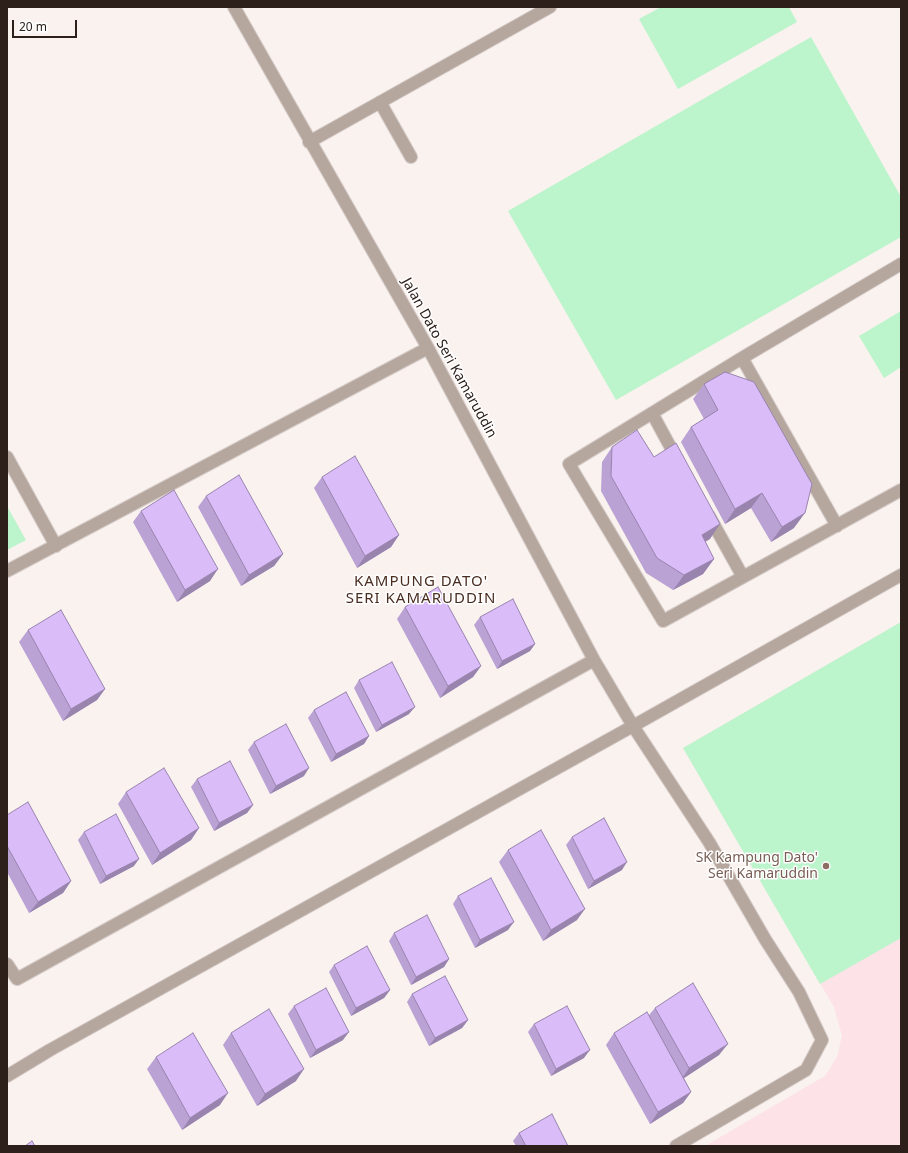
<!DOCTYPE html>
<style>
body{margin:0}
#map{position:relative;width:908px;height:1153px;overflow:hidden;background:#faf2ef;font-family:"Noto Sans",sans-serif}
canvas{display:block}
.frame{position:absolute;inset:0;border:8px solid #2d201a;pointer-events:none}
.scale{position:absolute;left:12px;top:20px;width:65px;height:18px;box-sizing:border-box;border:2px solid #2d201a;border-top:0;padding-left:5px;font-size:12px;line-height:14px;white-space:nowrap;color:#2d201a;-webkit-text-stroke:3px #fff;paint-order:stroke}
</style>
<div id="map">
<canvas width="908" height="1153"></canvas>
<div class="frame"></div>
<div class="scale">20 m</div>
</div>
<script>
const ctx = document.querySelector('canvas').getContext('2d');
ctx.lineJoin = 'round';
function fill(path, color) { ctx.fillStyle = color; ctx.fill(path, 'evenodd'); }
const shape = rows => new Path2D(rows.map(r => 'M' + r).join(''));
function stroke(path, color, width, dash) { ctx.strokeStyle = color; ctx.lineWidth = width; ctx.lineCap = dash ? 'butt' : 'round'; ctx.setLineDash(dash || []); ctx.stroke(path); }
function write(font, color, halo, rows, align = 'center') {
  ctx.font = font + ' "Noto Sans",sans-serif'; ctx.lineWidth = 3; ctx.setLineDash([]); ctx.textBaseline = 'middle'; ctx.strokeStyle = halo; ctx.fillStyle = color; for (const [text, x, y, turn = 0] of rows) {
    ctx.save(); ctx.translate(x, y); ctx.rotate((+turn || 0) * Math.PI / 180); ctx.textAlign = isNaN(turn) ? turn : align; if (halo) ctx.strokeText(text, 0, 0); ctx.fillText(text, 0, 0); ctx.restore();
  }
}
const education = shape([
 [901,622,901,1146,705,1146,825,1076,837,1057,842,1036,834,1007,683,748]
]);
const green = shape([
 [661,7,789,7,797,22,678,89,639,19],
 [811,37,901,197,901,237,616,400,508,211],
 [901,311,901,367,884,378,859,336],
 [7,506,26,540,7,550],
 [901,622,901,938,820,984,683,748]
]);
const minor = shape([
 [234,7,428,348,594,660,633,726,709,842,765,939,799,992,822,1040,806,1070,676,1146],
 [380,102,411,157],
 [309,142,550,7],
 [901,264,742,358,569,464,663,621,901,490],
 [742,358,837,526],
 [652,413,678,461],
 [7,457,56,546],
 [709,516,743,577],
 [7,571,428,348],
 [7,964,17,979,594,660],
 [7,1076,50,1050,633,726,901,575]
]);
const wall = shape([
 [704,384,794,528,771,542,751,508,725,524,681,442,691,427,704,419,693,399],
 [612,447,654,457,710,539,705,541,714,559,703,574,673,590,646,573,601,491,602,462],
 [322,477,399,535,391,547,357,568,314,488],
 [206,496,283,554,274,566,241,586,198,507],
 [141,511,210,581,177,602,133,522],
 [405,607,481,666,473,677,440,698,397,619],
 [480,617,535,644,530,651,497,669,474,625],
 [28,630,105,689,97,700,63,721,19,642],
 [359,680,409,714,376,732,354,688],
 [314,710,369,736,364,744,331,762,308,718],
 [254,742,304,776,270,794,248,750],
 [197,779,253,805,247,813,214,831,191,787],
 [126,792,199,828,191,840,152,865,118,804],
 [7,815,71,881,63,893,29,913,7,872],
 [84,832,134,866,100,884,78,840],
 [572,837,622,870,588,889,566,845],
 [508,850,577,920,543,941,499,862],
 [458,896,508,930,475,948,453,904],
 [394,933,449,959,444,967,411,985,389,941],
 [334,965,390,990,384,998,351,1016,329,972],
 [412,994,468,1020,462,1028,429,1046,407,1002],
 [294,1006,343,1040,310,1058,288,1014],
 [655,1008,719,1055,684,1078,691,1092,683,1103,650,1124,606,1045,614,1033,649,1015],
 [534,1024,584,1058,551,1076,528,1032],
 [231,1033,296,1081,257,1106,223,1045],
 [156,1057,220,1105,182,1130,147,1069],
 [519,1133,568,1146,516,1146,513,1141]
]);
const shadedWall = shape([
 [762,493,751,508,725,524,735,509],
 [805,513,794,528,771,542,782,527],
 [720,524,710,539,692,550,702,535],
 [399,535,391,547,357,568,365,556],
 [283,554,274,566,241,586,249,575],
 [714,559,703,574,673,590,684,575],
 [218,569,210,581,177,602,185,590],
 [535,644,530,651,497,669,502,661],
 [481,666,473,677,440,698,448,686],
 [105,689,97,700,63,721,71,709],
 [415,707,409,714,376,732,382,725],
 [369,736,364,744,331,762,336,754],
 [309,768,304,776,270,794,276,786],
 [253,805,247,813,214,831,219,823],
 [199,828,191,840,152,865,160,853],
 [139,859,134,866,100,884,106,876],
 [627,862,622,870,588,889,594,881],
 [71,881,63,893,29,913,38,902],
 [585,909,577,920,543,941,551,930],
 [514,922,508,930,475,948,480,940],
 [449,959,444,967,411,985,416,977],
 [390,990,384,998,351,1016,356,1008],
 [468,1020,462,1028,429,1046,435,1038],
 [349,1032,343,1040,310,1058,316,1050],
 [728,1044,719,1055,681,1080,689,1068],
 [590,1050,584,1058,551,1076,556,1069],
 [304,1069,296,1081,257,1106,265,1094],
 [691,1092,683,1103,650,1124,658,1112],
 [228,1093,220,1105,182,1130,190,1118]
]);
const building = shape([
 [725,372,754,382,812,484,805,513,782,527,762,493,735,509,691,427,718,410,704,384,725,372],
 [637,430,654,457,676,443,720,524,702,535,714,559,684,575,657,558,611,476,612,447,637,430],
 [355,456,399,535,365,556,322,477,355,456],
 [239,475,283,554,249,575,206,496,239,475],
 [174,490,218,569,185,590,141,511,174,490],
 [438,587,481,666,448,686,405,607,438,587],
 [513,599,535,644,502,661,480,617,513,599],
 [61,610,105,689,71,709,28,630,61,610],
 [392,662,415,707,382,725,359,680,392,662],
 [346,692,369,736,336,754,314,710,346,692],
 [286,724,309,768,276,786,254,742,286,724],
 [230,761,253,805,219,823,197,779,230,761],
 [164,768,199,828,160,853,126,792,164,768],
 [28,802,71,881,38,902,7,846,7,815,28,802],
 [116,814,139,859,106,876,84,832,116,814],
 [604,818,627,862,594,881,572,837,604,818],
 [541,830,585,909,551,930,508,850,541,830],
 [491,878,514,922,480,940,458,896,491,878],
 [427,915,449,959,416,977,394,933,427,915],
 [367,946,390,990,356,1008,334,965,367,946],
 [445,976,468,1020,435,1038,412,994,445,976],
 [693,983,728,1044,689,1068,655,1008,693,983],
 [326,988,349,1032,316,1050,294,1006,326,988],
 [567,1006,590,1050,556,1069,534,1024,567,1006],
 [269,1009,304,1069,265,1094,231,1033,269,1009],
 [647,1012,691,1092,658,1112,614,1033,647,1012],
 [193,1033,228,1093,190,1118,156,1057,193,1033],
 [552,1114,568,1146,526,1146,519,1133,552,1114],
 [32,1141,35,1146,25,1146,32,1141]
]);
const markers = [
 [826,866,4,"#8d6e63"]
];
const streetNames = [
 ["Jalan Dato Seri Kamaruddin",449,358,61]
];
const educationNames = [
 ["SK Kampung Dato'",818,858],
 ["Seri Kamaruddin",818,874]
];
const neighbourhoodNames = [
 ["KAMPUNG DATO'",421,582],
 ["SERI KAMARUDDIN",421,599]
];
fill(education, '#fde2e7');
fill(green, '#bcf4cb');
stroke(minor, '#d5ccc9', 14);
stroke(minor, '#b6a79e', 12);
fill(wall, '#bba2d5');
fill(shadedWall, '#9984ae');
fill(building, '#dabcf8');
stroke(building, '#9984ae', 1);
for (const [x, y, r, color] of markers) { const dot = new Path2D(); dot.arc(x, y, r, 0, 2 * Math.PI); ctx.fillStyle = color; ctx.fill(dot); stroke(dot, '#fff', 1.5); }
write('14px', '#2d201a', '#fff', streetNames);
write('14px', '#785e54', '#fff', educationNames, 'right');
ctx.letterSpacing = '1px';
write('15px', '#492c20', '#fff', neighbourhoodNames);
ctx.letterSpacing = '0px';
</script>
